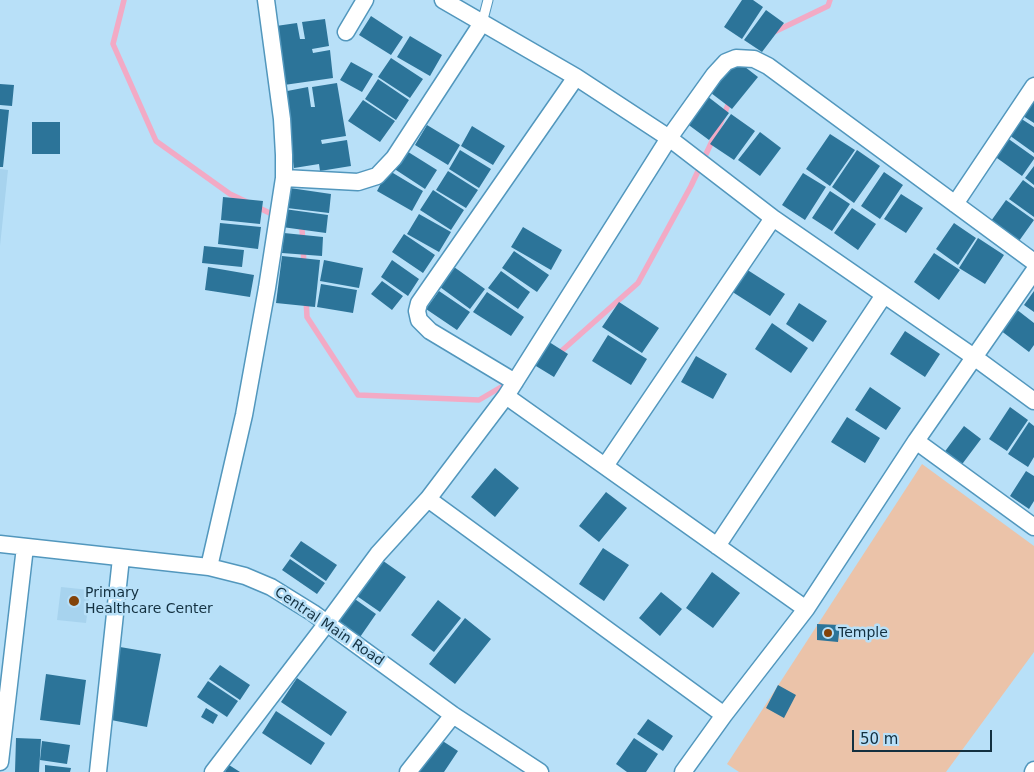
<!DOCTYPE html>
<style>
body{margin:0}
#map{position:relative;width:1034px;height:772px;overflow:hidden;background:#b8e0f8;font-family:"DejaVu Sans",sans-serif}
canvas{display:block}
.scale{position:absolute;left:852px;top:730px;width:140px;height:22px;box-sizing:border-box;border:2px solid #133040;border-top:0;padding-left:6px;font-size:15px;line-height:18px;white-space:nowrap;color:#133040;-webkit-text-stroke:4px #b8e0f8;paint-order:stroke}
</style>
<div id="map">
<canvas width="1034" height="772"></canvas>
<div class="scale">50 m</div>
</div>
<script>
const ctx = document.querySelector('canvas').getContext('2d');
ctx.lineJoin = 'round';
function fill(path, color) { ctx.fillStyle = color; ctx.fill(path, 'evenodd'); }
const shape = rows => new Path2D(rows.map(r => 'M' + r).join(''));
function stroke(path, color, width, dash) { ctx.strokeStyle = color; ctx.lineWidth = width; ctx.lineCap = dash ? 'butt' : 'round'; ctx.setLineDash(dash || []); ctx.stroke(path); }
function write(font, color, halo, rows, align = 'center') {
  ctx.font = font + ' "DejaVu Sans",sans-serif'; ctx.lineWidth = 5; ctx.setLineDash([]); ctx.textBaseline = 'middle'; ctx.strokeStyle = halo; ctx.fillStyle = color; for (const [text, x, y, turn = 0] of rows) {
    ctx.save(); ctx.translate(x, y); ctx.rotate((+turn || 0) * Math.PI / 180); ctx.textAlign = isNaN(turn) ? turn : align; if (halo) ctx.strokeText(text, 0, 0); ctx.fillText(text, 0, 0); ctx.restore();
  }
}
const built = shape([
 [0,169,8,170,0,246],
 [61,587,90,590,86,623,57,620]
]);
const green = shape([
 [922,464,1034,546,1034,652,946,772,739,772,727,764]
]);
const stream = shape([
 [124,0,113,44,156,141,230,194,247,202],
 [774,32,828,6,830,0],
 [255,206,276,216],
 [298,226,302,228,304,265],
 [306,299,307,317,358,395,479,400,508,383],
 [557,355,638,283,691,186,721,122,730,100]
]);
const building = shape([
 [742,0,753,0,763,7,742,39,724,27],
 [766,10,784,23,762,52,744,40],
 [371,16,403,37,391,55,359,35],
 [325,19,329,46,312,49,313,53,330,50,333,78,284,85,276,26,297,23,300,39,305,39,302,22],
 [410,36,442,55,430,76,397,57],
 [391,58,423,79,410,98,378,77],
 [736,60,758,77,732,109,711,93],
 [351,62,373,74,362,92,340,80],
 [378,79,409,100,396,120,365,99],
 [337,83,346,136,321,140,322,144,347,140,351,166,320,171,319,164,294,168,282,92,308,87,311,107,315,107,312,87],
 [0,84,14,85,12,106,0,105],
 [707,96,729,113,709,140,686,123],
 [363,100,395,121,380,142,348,121],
 [1034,100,1034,123,1023,116],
 [0,109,9,110,3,167,0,167],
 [731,114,755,131,734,160,710,144],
 [1020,118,1034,127,1034,153,1009,135],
 [32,122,60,122,60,154,32,154],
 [427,125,460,145,448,165,415,145],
 [472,126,505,146,493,165,461,146],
 [760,132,781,148,760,176,738,160],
 [830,134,855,150,830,186,806,169],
 [1003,135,1034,157,1034,159,1022,176,990,153],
 [405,150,437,170,425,189,393,168],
 [460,150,491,169,479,188,449,169],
 [857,150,880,166,854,203,832,187],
 [1034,166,1034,185,1025,178],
 [388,170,423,191,412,211,377,191],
 [448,171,478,190,466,208,436,190],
 [884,172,903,185,880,219,861,206],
 [803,173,826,187,805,220,782,205],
 [1023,180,1034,188,1034,217,1009,199],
 [290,188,331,194,329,213,287,208],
 [433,190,464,210,451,230,420,210],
 [830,191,850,204,832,231,812,218],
 [901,194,923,208,906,233,884,219],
 [223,197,263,201,260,224,221,220],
 [1006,200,1034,220,1019,241,991,221],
 [852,208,876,224,858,250,834,233],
 [284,209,328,215,326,233,282,227],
 [419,214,451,232,439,252,407,234],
 [220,223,261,227,258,249,218,244],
 [954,223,976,238,958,265,936,249],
 [523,227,562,250,551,270,511,247],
 [284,233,323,237,322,256,282,253],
 [404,234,435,255,423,273,392,252],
 [978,238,1004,255,985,284,959,268],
 [204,246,244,250,242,267,202,263],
 [514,251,549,275,537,292,502,268],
 [934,253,960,270,939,300,914,282],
 [282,256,320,260,315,307,276,303],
 [324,260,363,268,359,288,320,281],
 [392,260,419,279,408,296,381,277],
 [208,267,254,275,250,297,205,290],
 [454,267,485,289,470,309,440,287],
 [746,269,785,294,770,316,731,291],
 [501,271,530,292,518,309,488,288],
 [382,281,403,296,392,310,371,294],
 [321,284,357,290,353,313,317,307],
 [439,291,470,312,457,330,426,309],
 [1034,291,1034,312,1024,305],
 [487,292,524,317,511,336,473,312],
 [619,302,659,328,642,353,602,327],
 [799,303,827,321,813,342,786,324],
 [1016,309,1034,323,1034,345,1029,352,1000,330],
 [772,323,808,348,791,373,755,349],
 [905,331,940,354,925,377,890,354],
 [608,335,647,359,631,385,592,361],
 [546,340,568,354,554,377,531,363],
 [696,356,727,374,713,399,681,382],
 [870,387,901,408,886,430,855,410],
 [1010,407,1028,420,1007,451,989,439],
 [847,417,880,438,865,463,831,442],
 [1029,422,1034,426,1034,457,1028,467,1008,454],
 [964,426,981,439,960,467,943,454],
 [495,468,519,488,495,517,471,497],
 [1026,471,1034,476,1034,501,1029,509,1010,496],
 [606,492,627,508,599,542,579,526],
 [301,541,337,565,326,581,290,556],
 [603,548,629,565,604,601,579,584],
 [379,558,406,577,380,612,354,594],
 [290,559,325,583,317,594,282,570],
 [712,572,740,593,713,628,686,608],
 [661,592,682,609,660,636,639,618],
 [352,597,376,614,358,640,334,623],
 [438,600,461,618,434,652,411,635],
 [465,618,491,639,455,684,429,664],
 [817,624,840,625,838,642,817,640],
 [120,647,161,654,147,727,106,719],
 [220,665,250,685,240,700,209,679],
 [46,674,86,680,80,725,40,720],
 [297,678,347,712,331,736,281,702],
 [208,681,238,701,227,717,197,697],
 [778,685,796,695,784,718,766,708],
 [206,708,218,715,213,724,201,717],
 [276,711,325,743,311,765,262,733],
 [648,719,673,736,663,751,637,734],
 [16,738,41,739,39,772,15,772],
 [438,738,458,751,444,772,415,772],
 [634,738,658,754,646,772,627,772,616,764],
 [42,741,70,745,67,764,40,760],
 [45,765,71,768,70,772,45,772],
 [229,765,240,772,225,772]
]);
const service = shape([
 [482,23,488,0]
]);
const minor = shape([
 [443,0,576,77,669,138,773,218,974,357,1034,401],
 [346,32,365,0],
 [284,178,358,182,377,176,394,158,482,23],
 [955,204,1034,86],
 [515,382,430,331,419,320,417,311,419,303,576,77],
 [506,396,806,609],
 [916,441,1034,527],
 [605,466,773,218],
 [428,499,724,715],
 [0,544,209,567,245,576,271,587,313,613,453,715,540,772],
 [717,546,884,295],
 [209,567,244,415,267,288,284,178,284,155,282,119,266,0],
 [0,762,25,547],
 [98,772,121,558],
 [213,772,327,623,378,554,428,499,506,396,669,138,714,75,726,62,736,58,754,59,768,66,1034,262],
 [408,772,453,715],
 [683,772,724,715,806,609,916,441,1034,271],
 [1033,772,1034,770]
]);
const markers = [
 [74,601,6,"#83430a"],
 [828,633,5,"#83430a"]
];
const poiNames = [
 ["Primary",85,593],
 ["Healthcare Center",85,609],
 ["Temple",838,633]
];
const streetNames = [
 ["Central Main Road",329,627,34]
];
fill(built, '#a7d3ee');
fill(green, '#ebc3a9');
stroke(stream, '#f2aac5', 5.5);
fill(building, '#2c7499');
stroke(service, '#5297bd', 11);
stroke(minor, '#5297bd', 19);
stroke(service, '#fff', 9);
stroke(minor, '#fff', 16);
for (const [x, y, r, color] of markers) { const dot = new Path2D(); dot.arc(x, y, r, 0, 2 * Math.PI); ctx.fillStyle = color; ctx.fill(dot); stroke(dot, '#b8e0f8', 2); }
write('14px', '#133040', '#b8e0f8', poiNames, 'left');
write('14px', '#133040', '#b8e0f8', streetNames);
</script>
